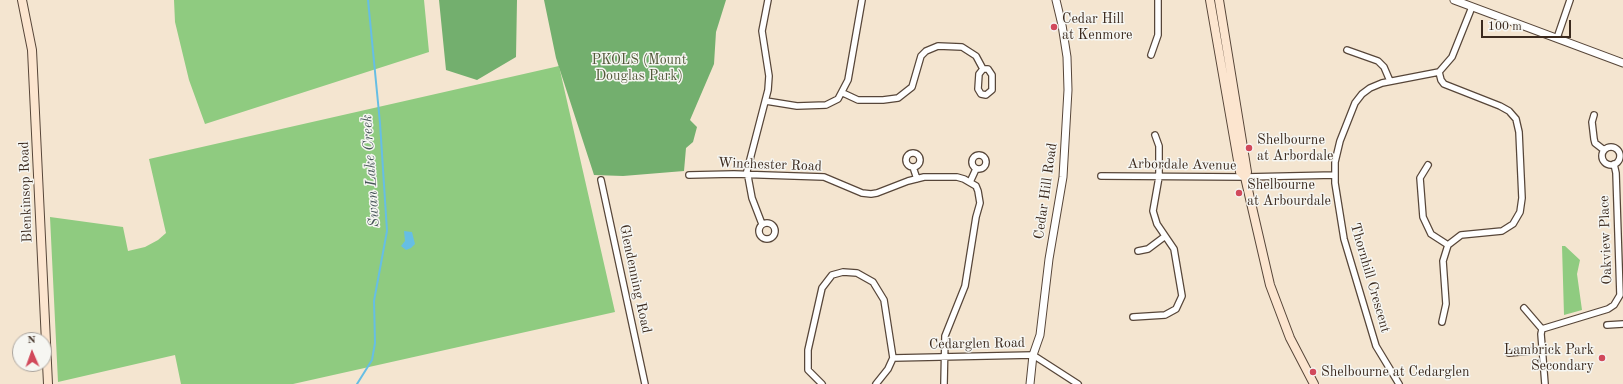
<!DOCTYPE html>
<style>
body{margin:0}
#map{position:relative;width:1623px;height:384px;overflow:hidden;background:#f4e5d0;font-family:"Old Standard TT",serif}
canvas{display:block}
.north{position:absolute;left:12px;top:332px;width:40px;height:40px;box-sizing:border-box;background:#f6f6f2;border:1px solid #aba49d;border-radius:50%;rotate:358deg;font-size:11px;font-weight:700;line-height:16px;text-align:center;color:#3b2a1e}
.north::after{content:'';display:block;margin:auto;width:14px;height:18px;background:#d1495b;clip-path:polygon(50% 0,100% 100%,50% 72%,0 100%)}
.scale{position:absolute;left:1481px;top:20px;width:90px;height:18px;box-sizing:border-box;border:2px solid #3b2a1e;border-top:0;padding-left:5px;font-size:12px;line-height:14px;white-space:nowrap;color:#3b2a1e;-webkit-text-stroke:3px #f6f6f2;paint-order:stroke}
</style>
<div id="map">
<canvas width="1623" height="384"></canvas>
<div class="north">N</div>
<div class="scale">100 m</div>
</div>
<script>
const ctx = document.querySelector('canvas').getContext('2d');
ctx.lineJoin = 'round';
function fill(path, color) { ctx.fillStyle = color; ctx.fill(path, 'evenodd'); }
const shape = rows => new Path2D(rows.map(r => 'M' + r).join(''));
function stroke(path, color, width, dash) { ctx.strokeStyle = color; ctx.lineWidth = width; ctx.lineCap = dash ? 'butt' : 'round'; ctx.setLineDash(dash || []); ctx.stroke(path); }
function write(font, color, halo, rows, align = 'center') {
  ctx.font = font + ' "Old Standard TT",serif'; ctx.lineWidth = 3; ctx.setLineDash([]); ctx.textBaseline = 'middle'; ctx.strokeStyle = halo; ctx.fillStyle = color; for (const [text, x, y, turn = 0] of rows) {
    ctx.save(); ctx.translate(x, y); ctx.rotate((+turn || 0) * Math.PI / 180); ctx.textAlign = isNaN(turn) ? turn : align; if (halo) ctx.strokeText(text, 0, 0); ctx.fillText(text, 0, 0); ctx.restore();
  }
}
const green = shape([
 [174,0,424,0,429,52,205,124,189,80,175,22],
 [559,66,615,312,293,384,181,384,175,355,58,382,50,217,123,227,128,251,145,247,158,240,166,233,149,159],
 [1562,246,1565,246,1580,260,1577,274,1582,310,1564,315]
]);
const forest = shape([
 [439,0,517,0,516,57,477,80,446,70],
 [544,0,726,0,716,32,714,64,690,120,697,127,693,142,686,148,684,171,623,176,594,175,556,58]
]);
const water = shape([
 [404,231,412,232,415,244,411,248,406,250,401,246,405,241]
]);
const stream = shape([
 [357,384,372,360,375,343,374,301,387,231,380,123,368,0]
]);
const minor = shape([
 [1557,38,1570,0],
 [1347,50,1378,61,1384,67,1390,81],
 [1151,55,1158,35,1158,0],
 [983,69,988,69,992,75,992,90,986,95,981,94,978,89,979,74,983,69],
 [1439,72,1441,80,1444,84,1500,106,1509,111,1516,119,1519,132,1522,198,1520,212,1513,224,1502,231,1461,235,1448,245,1443,261,1446,304,1442,322],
 [843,93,858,100,883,100,898,98,912,87,921,56,926,51,938,46,962,47,976,56,983,69],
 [766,101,797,106,826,105,838,99,848,80,862,0],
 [1594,115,1592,122,1594,139,1595,143,1604,150],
 '1602 156a9 9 0 1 1 18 0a9 9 0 1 1-18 0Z',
 '906 160a7 7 0 1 1 14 0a7 7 0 1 1-14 0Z',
 '972 162a7 7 0 1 1 14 0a7 7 0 1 1-14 0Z',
 [1428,165,1420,178,1423,217,1431,234,1448,245],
 [913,167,917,179],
 [689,175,734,174,824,177,862,193,871,194,877,193,908,181,924,177,957,177,964,179,976,186,978,191,980,203,976,217,965,286,945,336,944,384],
 [1101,176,1245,177,1335,175],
 [601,180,645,384],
 [970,182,976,169],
 '759 231a8 8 0 1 1 16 0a8 8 0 1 1-16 0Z',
 [762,224,752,198,747,171,768,90,769,76,762,31,768,0],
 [1138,251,1148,249,1164,237],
 [1524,308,1542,329],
 [1133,317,1165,315,1176,309,1182,296,1174,249,1157,224,1153,211,1159,177,1159,146,1155,135],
 [1607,325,1623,324],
 [1509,353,1541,350],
 [893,358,1033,355,1078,384],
 [822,384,808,370,808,350,822,288,832,275,843,272,857,273,873,282,884,300,893,358,888,369,876,384],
 [1399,384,1376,346,1344,239,1335,183,1335,162,1340,141,1355,103,1362,94,1370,88,1382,83,1439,72,1452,57,1472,7],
 [1545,384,1541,334,1542,329,1608,309,1614,305,1620,295,1616,173,1614,164]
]);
const tertiary = shape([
 [1454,0,1623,63],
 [1030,384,1033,355,1040,335,1049,259,1063,177,1068,90,1067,57,1062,25,1056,0]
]);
const secondary = shape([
 [22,0,32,50,48,384],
 [1210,0,1240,172,1245,177,1270,285,1290,338,1314,384],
 [1219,0,1247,172,1245,177]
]);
const markers = [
 [1054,27,4,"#d1495b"],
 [1249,148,4,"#d1495b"],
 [1239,193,4,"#d1495b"],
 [1602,358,4,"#d1495b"],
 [1313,372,4,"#d1495b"]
];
const poiNames = [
 ["Cedar Hill",1062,19],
 ["at Kenmore",1062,35],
 ["Shelbourne",1257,140],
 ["at Arbordale",1257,156],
 ["Shelbourne",1247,185],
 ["at Arbourdale",1247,201],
 ["Lambrick Park",1594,350,"right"],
 ["Secondary",1594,366,"right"],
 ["Shelbourne at Cedarglen",1321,372]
];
const parkNames = [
 ["PKOLS (Mount",639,60],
 ["Douglas Park)",639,76]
];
const streetNames = [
 ["Winchester Road",770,165,2],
 ["Arbordale Avenue",1182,165,1],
 ["Cedar Hill Road",1046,191,-82],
 ["Blenkinsop Road",26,192,-92],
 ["Oakview Place",1606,240,-92],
 ["Thornhill Crescent",1370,278,74],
 ["Glendenning Road",635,279,78],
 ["Cedarglen Road",977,344,-1]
];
const waterNames = [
 ["Swan Lake Creek",371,171,-94]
];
fill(green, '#8fcb80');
fill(forest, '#73af6e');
fill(water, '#66bee4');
stroke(stream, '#66bee4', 2);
stroke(minor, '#574639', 8);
stroke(tertiary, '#574639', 9);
stroke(secondary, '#574639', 10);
stroke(minor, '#fff', 5.5);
stroke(tertiary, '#fff', 7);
stroke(secondary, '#fce5cf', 8);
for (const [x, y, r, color] of markers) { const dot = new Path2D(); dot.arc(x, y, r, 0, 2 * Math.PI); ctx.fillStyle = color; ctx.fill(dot); stroke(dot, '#f6f6f2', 1.5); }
write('14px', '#3b2a1e', '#f6f6f2', poiNames, 'left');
write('14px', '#545a3b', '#f6f6f2', parkNames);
write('14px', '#3b2a1e', '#f6f6f2', streetNames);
write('italic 15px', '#485659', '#f6f6f2', waterNames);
</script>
